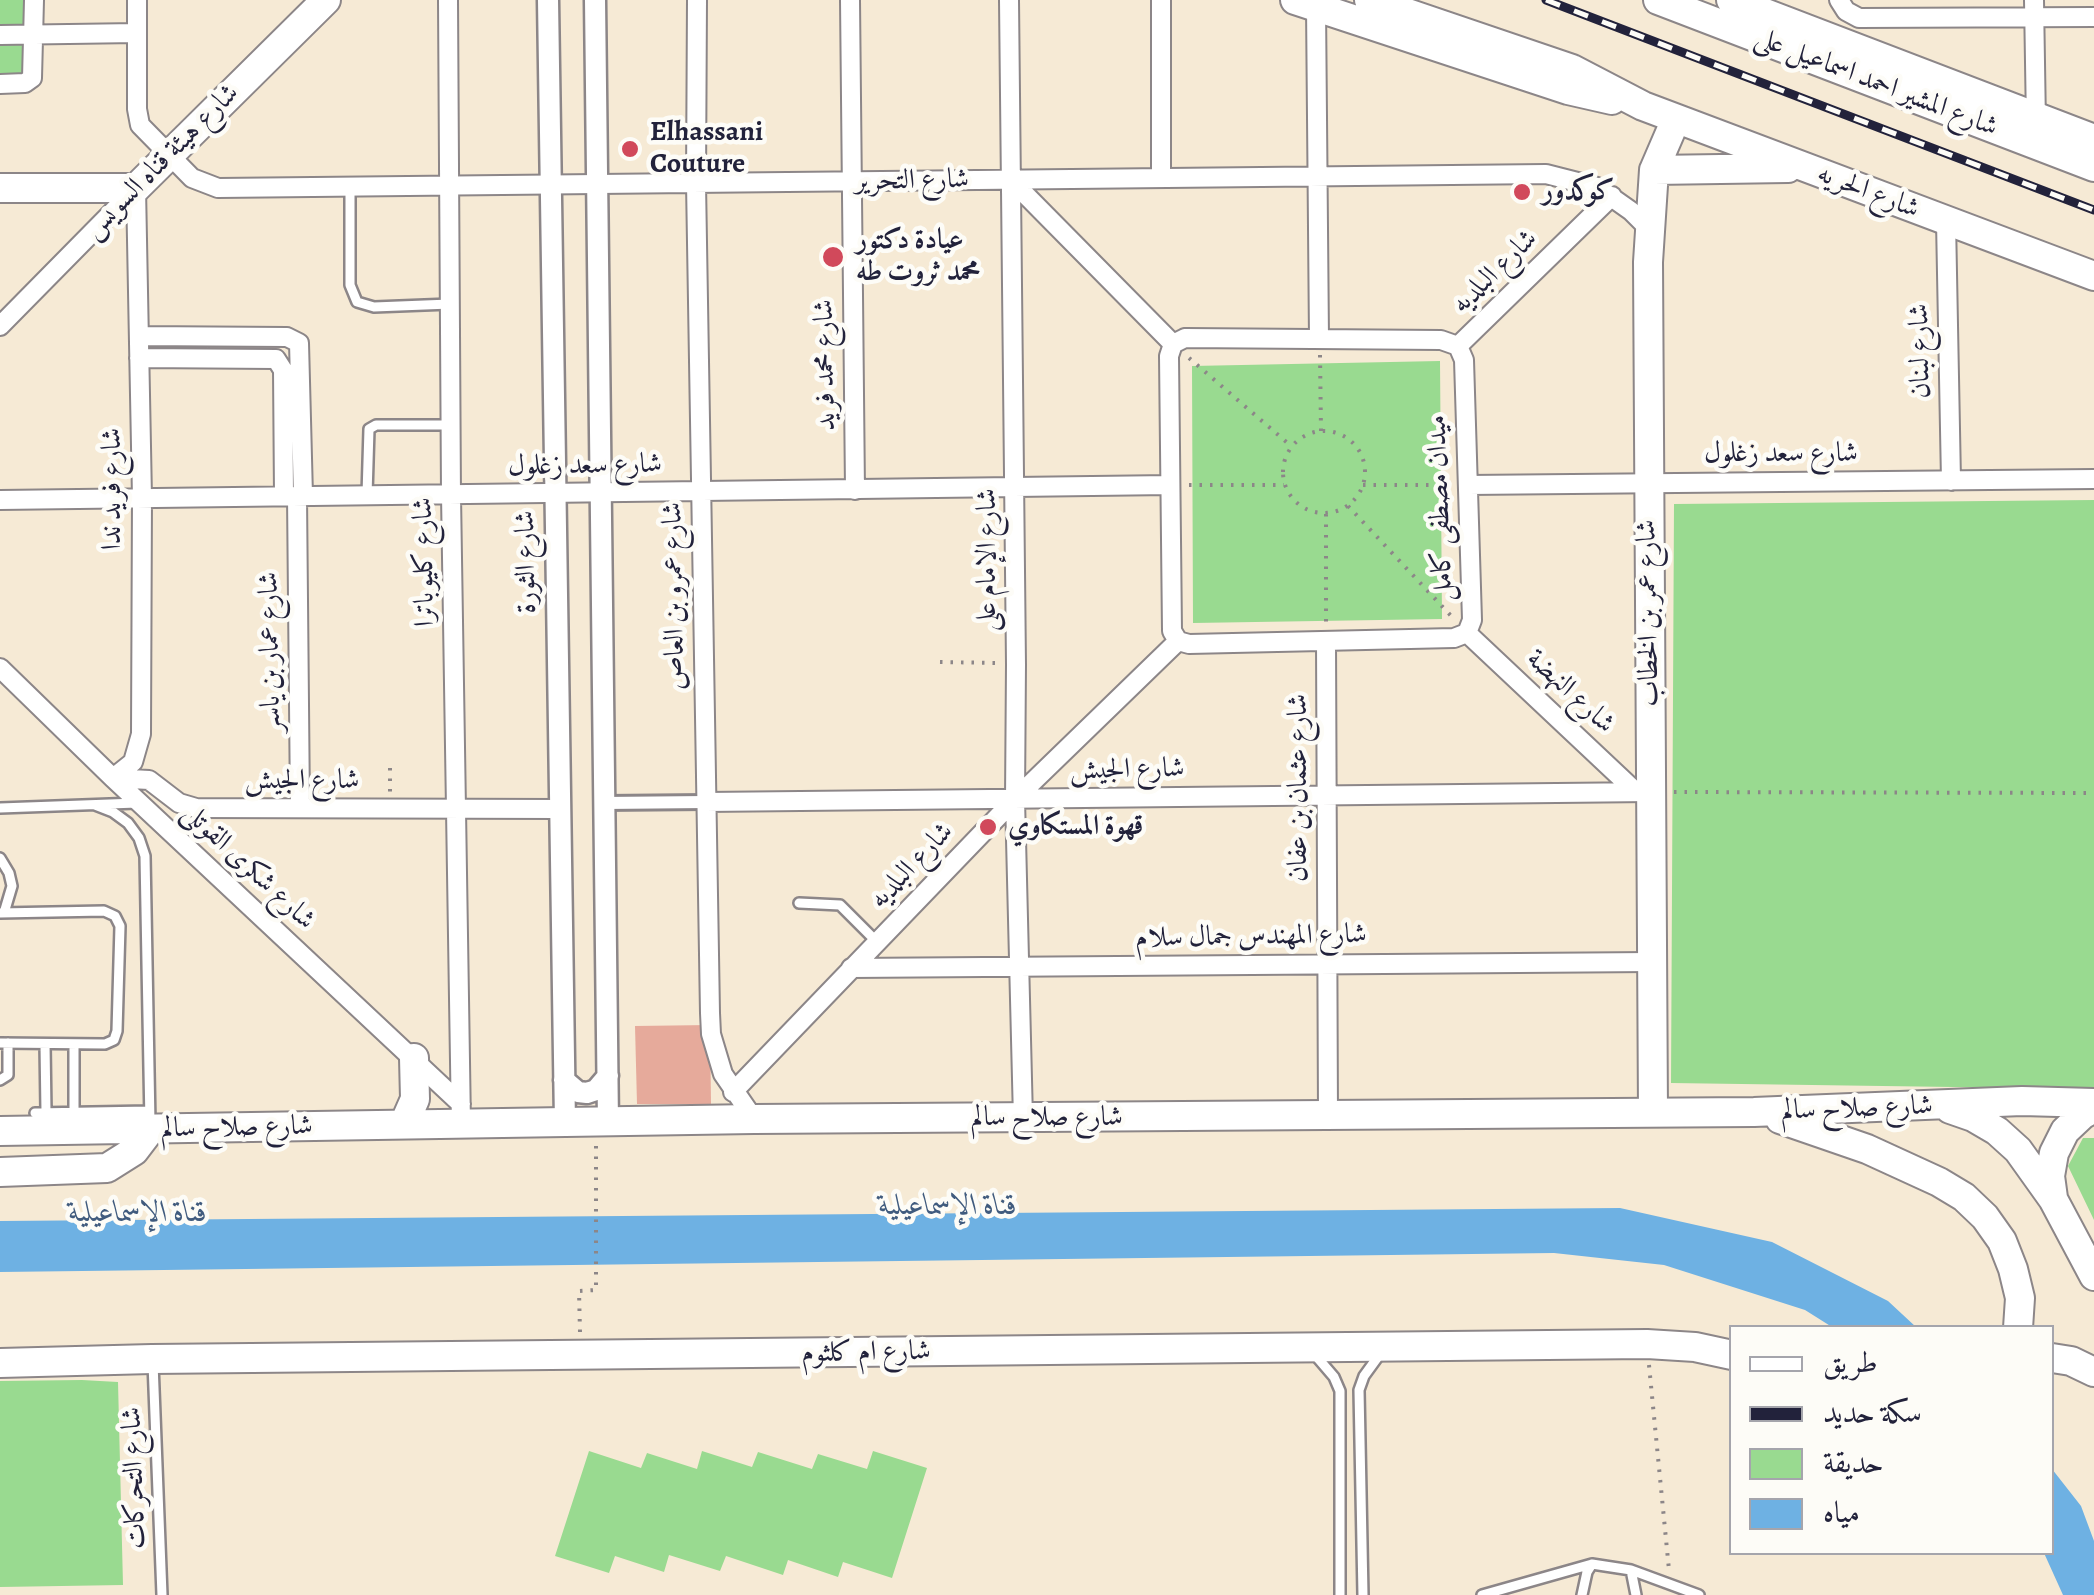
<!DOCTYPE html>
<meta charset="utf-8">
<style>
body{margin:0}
#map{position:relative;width:2094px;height:1595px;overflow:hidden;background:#f6ead5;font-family:Alegreya,Amiri,serif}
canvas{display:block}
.legend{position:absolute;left:1729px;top:1325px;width:325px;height:230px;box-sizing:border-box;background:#fdfcf7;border:2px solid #a5a5ac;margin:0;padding:12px 18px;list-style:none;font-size:30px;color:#22223b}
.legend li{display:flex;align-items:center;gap:20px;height:50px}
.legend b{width:50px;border:2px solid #a5a5ac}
</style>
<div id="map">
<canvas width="2094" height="1595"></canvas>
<ul class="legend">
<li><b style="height:12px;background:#fff"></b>طريق</li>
<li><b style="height:12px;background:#22223b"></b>سكة حديد</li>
<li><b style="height:28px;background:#99da90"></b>حديقة</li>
<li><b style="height:28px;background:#6eb1e3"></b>مياه</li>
</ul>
</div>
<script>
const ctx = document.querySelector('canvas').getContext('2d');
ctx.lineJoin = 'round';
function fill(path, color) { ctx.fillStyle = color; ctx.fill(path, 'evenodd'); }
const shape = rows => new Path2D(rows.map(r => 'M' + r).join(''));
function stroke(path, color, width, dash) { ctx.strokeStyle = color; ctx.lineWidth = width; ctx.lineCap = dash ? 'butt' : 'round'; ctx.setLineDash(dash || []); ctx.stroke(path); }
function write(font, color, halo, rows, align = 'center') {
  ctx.font = font + ' Alegreya,Amiri,serif'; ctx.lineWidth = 9; ctx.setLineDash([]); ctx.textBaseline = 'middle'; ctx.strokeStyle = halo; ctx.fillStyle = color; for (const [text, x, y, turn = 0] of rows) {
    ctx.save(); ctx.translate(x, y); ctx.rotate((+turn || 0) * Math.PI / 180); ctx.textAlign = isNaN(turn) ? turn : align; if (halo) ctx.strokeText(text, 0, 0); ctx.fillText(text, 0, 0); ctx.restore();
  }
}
const green = shape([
 [0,0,34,0,34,74,0,84],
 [1440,361,1442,619,1193,623,1192,366],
 [2094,500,2094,1089,1671,1083,1674,504],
 [2083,1138,2094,1138,2094,1220,2068,1166],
 [82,1380,118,1382,123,1585,0,1587,0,1381],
 [589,1451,641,1468,647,1453,697,1469,702,1451,752,1467,758,1452,812,1469,818,1454,867,1469,873,1451,927,1468,892,1578,843,1562,838,1577,788,1560,783,1575,726,1556,720,1571,669,1555,664,1572,615,1556,609,1573,555,1556]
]);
const water = shape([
 [1620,1208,1772,1242,1888,1301,1916,1327,1832,1327,1805,1310,1664,1265,1554,1253,0,1272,0,1221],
 [2052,1469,2081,1506,2094,1541,2094,1595,2063,1595,2044,1553,2052,1552]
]);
const building = shape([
 [710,1025,711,1104,637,1104,635,1026]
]);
const path = shape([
 [1320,355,1321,431],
 [1189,358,1291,446],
 '1283 472a41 41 0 1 1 82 0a41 41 0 1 1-82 0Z',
 [1189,485,1284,485],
 [1363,485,1453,485],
 [1348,506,1454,619],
 [1326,514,1326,624],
 [940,662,996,663],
 [390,768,390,793],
 [1674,792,2094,793],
 [580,1332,579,1291,596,1290,596,1143],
 [1649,1365,1669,1570]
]);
const service = shape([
 [350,187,350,285,357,302,374,307,450,304],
 [367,495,369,429,376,425,451,425],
 [95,805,113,812,128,823,139,838,145,856,150,1123],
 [0,808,137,803],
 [0,858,9,873,12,886,4,913],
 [799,903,840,905,877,942],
 [0,913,104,911,115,916,120,926,117,1031,114,1040,105,1044,0,1043],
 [45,1044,46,1112],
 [74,1044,74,1112],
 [0,1080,8,1075,8,1043],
 [35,1113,149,1111],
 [1316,1356,1334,1377,1340,1391,1340,1595],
 [153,1363,162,1595],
 [1631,1570,1636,1595],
 [1363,1595,1359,1390,1364,1376,1380,1354],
 [1482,1595,1592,1564,1631,1570,1699,1595],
 [1582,1595,1587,1572,1592,1564]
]);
const pedestrian = shape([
 [604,803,706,802]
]);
const minor = shape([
 [137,0,137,109,140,125,192,178,218,188,1546,174,1597,187,1631,211,1649,229],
 [448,0,451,495,461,1124],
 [697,0,696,183,710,1013,711,1034,723,1074,754,1119],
 [850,0,855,490],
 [1009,0,1016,664,1015,799,1023,1119],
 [1161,0,1161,178],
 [1839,0,1846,11,1859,18,2094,17],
 [2034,0,2036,124],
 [1316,6,1319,339],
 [0,35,137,33],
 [0,84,25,83,32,78,34,0],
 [1011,180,1173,344],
 [1946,221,1951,481],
 [0,326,136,188],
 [139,336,287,337,299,343,303,496],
 [1185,338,1441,340,1458,346,1464,360,1472,620,1467,633,1454,638,1189,644,1178,641,1172,631,1169,356,1173,344,1185,338],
 [1458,346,1612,196],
 [139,358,276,359,283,370,284,496],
 [1468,485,2094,479],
 [297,496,300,808],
 [0,500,1170,485],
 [1467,633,1636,792],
 [1326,641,1328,1115],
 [0,668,113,778,461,1104],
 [113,778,133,762,141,734,142,498,136,188],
 [113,778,149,780,179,803,196,808,560,809],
 [706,802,1651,792],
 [851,968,1652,962],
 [733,1092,1015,799,1178,641]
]);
const tertiary = shape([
 [548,0,565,1123],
 [595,0,608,1122],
 [564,1080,578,1092,587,1093,596,1090,608,1076]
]);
const primary = shape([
 [1295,0,1568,90,1612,100],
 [1369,0,1572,69,1643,106,2094,276],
 [1658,0,2094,167],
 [1731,0,2094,139],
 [1654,170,1788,168],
 [0,188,136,188,326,0],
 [1653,1112,1648,262,1654,170,1676,119]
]);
const trunk = shape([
 [1950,1109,1973,1117,1997,1131,2018,1150,2053,1199,2094,1276],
 [1780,1119,1867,1149,1939,1182,1964,1197,1985,1217,2002,1241,2013,1269,2020,1298,2018,1328],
 [404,1124,415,1099,414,1058],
 [0,1131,754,1119,1754,1112,2022,1101,2094,1103],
 [0,1172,107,1168,134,1151,150,1130],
 [2053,1198,2050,1176,2054,1153,2065,1131,2082,1115,2094,1108],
 [2052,1358,2071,1361,2094,1372],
 [0,1363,152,1359,1647,1344,1695,1347,1732,1355]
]);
const rail = shape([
 [1546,0,2094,210]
]);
const markers = [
 [630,149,10,"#d1495b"],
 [1522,192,10,"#d1495b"],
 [833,257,12,"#d1495b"],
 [988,827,10,"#d1495b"]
];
const streetNames = [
 ["شارع المشير احمد اسماعيل على",1876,83,21],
 ["شارع هيئة قناه السويس",162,162,-45],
 ["شارع التحرير",912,181,-1],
 ["شارع الحريه",1868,192,21],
 ["شارع البلديه",1495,272,-44],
 ["شارع لبنان",1921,351,-91],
 ["شارع محمد فريد",826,365,-91],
 ["شارع سعد زغلول",1781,454],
 ["شارع سعد زغلول",585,466,-1],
 ["شارع فريد ندا",113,489,-90],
 ["ميدان مصطفى كامل",1441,508,-92],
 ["شارع الإمام على",988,560,-90],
 ["شارع كليوباترا",425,562,-91],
 ["شارع الثورة",527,562,-91],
 ["شارع عمرو بن العاص",675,596,-91],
 ["شارع عمر بن الخطاب",1649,613,-91],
 ["شارع عمار بن ياسر",271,652,-91],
 ["شارع النهضة",1570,692,43],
 ["شارع الجيش",1127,770,-1],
 ["شارع الجيش",302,781],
 ["شارع عثمان بن عفان",1299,788,-90],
 ["شارع البلديه",912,866,-46],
 ["شارع شكرى القوتلى",248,867,43],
 ["شارع المهندس جمال سلام",1251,937,-1],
 ["شارع صلاح سالم",1857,1109,-2],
 ["شارع صلاح سالم",1047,1118],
 ["شارع صلاح سالم",237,1128,-1],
 ["شارع ام كلثوم",866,1353,-1],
 ["شارع التحركات",135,1478,-92]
];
const poiNames = [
 ["Elhassani",650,133],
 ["Couture",650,165],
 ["كوكدور",1542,192],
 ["عيادة دكتور",856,241],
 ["محمد ثروت طه",856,273],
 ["قهوة المستكاوي",1008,827]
];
const waterNames = [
 ["قناة الإسماعيلية",948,1207],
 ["قناة الإسماعيلية",138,1214]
];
fill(green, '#99da90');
fill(water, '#6eb1e3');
fill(building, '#e6aa9b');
stroke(service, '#8c8688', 14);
stroke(pedestrian, '#8c8688', 18);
stroke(minor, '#8c8688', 22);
stroke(tertiary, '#8c8688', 25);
stroke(primary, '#8c8688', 32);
stroke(trunk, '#8c8688', 32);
stroke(path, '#8c8688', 4, [2.5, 8]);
stroke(service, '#fff', 9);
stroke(pedestrian, '#fff', 12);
stroke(minor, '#fff', 18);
stroke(tertiary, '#fff', 20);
stroke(primary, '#fff', 28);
stroke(trunk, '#fff', 28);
stroke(rail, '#22223b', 9);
stroke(rail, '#fdfcf7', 5, [15]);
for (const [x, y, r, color] of markers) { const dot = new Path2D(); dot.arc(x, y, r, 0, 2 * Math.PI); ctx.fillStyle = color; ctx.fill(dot); stroke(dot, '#fdfcf7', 4); }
write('28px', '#22223b', '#fdfcf7', streetNames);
write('bold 28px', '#22223b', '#fdfcf7', poiNames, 'left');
write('italic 30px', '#405b7e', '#fdfcf7', waterNames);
</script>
